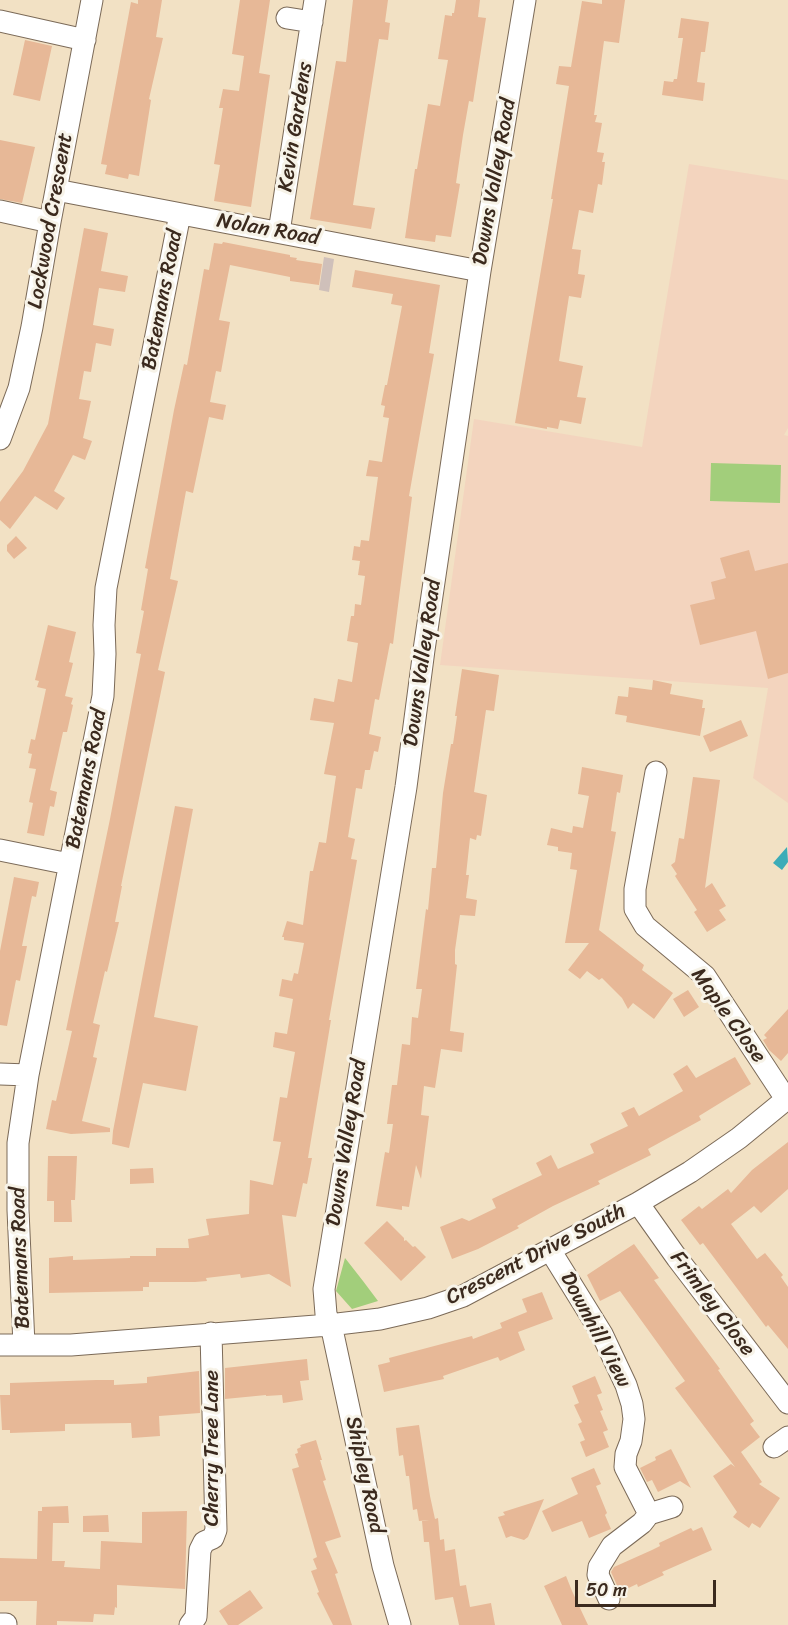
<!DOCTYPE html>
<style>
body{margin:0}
#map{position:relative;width:788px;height:1625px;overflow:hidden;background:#f2e1c4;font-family:Sriracha,sans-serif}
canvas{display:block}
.scale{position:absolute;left:575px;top:1580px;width:141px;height:27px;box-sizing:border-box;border:3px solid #3b2a1e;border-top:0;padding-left:8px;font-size:18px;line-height:21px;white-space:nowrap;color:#3b2a1e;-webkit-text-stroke:4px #f7f3e8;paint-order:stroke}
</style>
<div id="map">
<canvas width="788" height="1625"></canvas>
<div class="scale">50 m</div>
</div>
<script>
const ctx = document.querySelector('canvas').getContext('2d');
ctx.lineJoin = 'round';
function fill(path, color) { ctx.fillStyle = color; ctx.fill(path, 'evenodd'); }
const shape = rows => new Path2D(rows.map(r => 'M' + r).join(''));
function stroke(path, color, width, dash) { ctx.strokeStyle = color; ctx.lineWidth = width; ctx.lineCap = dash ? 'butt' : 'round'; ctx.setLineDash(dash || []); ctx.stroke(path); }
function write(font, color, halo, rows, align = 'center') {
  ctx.font = font + ' Sriracha,sans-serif'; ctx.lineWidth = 6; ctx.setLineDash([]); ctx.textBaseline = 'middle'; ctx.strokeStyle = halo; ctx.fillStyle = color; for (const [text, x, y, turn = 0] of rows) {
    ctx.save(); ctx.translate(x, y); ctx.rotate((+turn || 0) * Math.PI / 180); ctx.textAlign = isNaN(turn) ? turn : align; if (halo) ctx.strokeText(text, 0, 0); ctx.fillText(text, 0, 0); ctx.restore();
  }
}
const built = shape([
 [689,164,788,180,788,428,784,435,788,436,788,803,753,778,768,688,440,665,474,419,642,447]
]);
const industrial = shape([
 [324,257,334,259,329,292,319,290]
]);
const green = shape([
 [711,463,781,465,780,503,710,501],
 [345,1258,363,1281,378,1301,352,1309,336,1291]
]);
const water = shape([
 [787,847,788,862,782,870,773,863]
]);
const building = shape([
 [138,0,162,0,156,37,163,38,149,99,151,100,139,176,129,174,128,179,105,174,107,165,101,164,131,2,138,4],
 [240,0,270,0,259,73,270,75,251,207,214,201,220,165,214,164,223,108,219,108,223,89,239,91,244,56,232,54],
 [353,0,388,0,385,22,390,23,388,40,379,39,353,205,375,208,371,229,310,219,336,61,346,62],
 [456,0,480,0,478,17,486,18,473,102,469,101,463,135,456,183,460,184,451,237,436,235,435,242,405,238,415,169,417,169,428,104,440,106,448,60,438,59,445,15,452,16,452,13,454,13],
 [602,0,625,0,619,43,604,41,594,115,597,115,595,122,602,123,597,152,604,153,602,162,605,162,602,185,598,184,593,213,579,210,572,249,581,250,578,274,585,275,581,298,569,296,559,361,583,366,577,397,586,398,581,424,560,420,558,429,547,427,547,429,515,423,553,199,551,199,569,86,556,84,559,66,571,67,582,1,602,4],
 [681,18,709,22,705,52,701,52,697,82,705,83,703,101,662,95,664,81,673,82,674,79,677,79,683,38,678,38],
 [25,40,52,46,40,101,13,95],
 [0,140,35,147,22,203,0,199],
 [84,228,108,233,101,271,128,276,125,292,99,288,93,325,114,329,111,346,96,343,91,372,84,371,79,399,91,401,83,438,92,441,85,460,73,455,54,491,65,498,57,510,35,496,10,529,0,520,0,502,23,471,48,424],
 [223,242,290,255,290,257,297,258,296,260,322,264,319,285,290,281,290,277,230,265,219,320,230,322,221,372,216,371,210,402,226,405,223,420,209,417,193,493,186,491,170,579,178,581,158,670,165,672,121,886,122,886,115,922,119,922,107,972,105,971,93,1023,100,1025,93,1057,97,1058,82,1121,110,1128,110,1132,71,1134,46,1129,52,1100,56,1101,72,1031,66,1030,110,819,141,654,136,653,144,611,141,610,148,569,145,568,174,410,184,364,187,365,204,269,209,270,214,243,222,244],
 [355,270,440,285,429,353,434,354,409,496,412,497,393,644,390,643,379,700,375,699,369,734,381,737,378,752,374,751,370,770,365,770,362,789,356,788,348,837,355,839,351,859,357,860,329,1020,331,1020,308,1158,312,1158,307,1184,303,1183,296,1217,282,1215,291,1287,269,1274,241,1278,240,1274,206,1278,207,1281,195,1282,149,1282,149,1287,143,1287,143,1291,49,1293,49,1258,73,1256,73,1260,130,1258,130,1256,156,1256,156,1248,189,1248,188,1239,209,1235,206,1219,249,1214,250,1180,273,1185,281,1142,273,1141,280,1097,287,1098,295,1052,273,1047,275,1032,287,1034,293,999,279,996,282,979,292,981,294,973,298,974,304,943,284,940,284,937,282,937,287,921,303,925,310,871,313,871,319,842,326,843,336,776,324,774,334,723,310,720,314,698,334,702,338,679,352,682,358,643,347,641,351,616,354,616,355,604,361,605,365,576,358,575,360,561,352,560,354,546,360,547,361,540,369,541,378,477,366,476,369,460,382,462,389,418,383,417,385,406,381,405,385,385,387,385,402,306,391,304,393,294,352,287],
 [16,536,27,548,14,559,7,551,7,545],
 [749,550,755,571,788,563,788,673,768,679,756,631,700,645,690,605,715,599,711,582,726,578,720,558],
 [48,625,76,632,69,662,73,663,65,696,73,698,71,704,73,705,67,732,63,732,57,759,50,790,57,792,54,807,50,806,44,836,27,833,33,803,29,802,36,769,29,768,32,754,28,753,31,739,35,740,46,689,37,687,39,681,35,680],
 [462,669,499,675,494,711,486,710,474,792,487,795,481,836,477,835,476,840,470,838,466,875,469,875,466,898,477,900,475,916,460,915,455,950,455,964,457,965,450,1031,464,1033,462,1052,441,1049,435,1088,424,1086,421,1115,429,1116,421,1179,416,1165,409,1207,402,1206,402,1210,376,1206,385,1152,389,1153,393,1124,387,1124,392,1085,397,1085,402,1044,410,1045,412,1017,418,1018,422,989,416,989,426,909,428,910,432,868,436,868,443,793,451,744,453,744,457,716,455,716],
 [653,680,672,684,670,694,703,700,702,708,705,708,700,736,626,722,627,716,615,714,618,696,628,697,629,687,652,690],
 [741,720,748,736,710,752,703,736],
 [582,767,623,775,620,793,617,792,611,831,616,832,599,930,644,965,642,970,673,993,654,1019,633,1003,628,1009,622,998,602,978,599,980,587,971,580,979,568,970,589,943,565,943,577,870,570,869,572,853,558,851,558,847,547,845,551,828,572,833,573,826,583,828,589,796,578,794],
 [693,777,720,780,705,888,712,883,726,906,719,910,726,920,707,932,694,912,697,910,675,876,677,874,671,865,675,862,679,838,684,839],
 [175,806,193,809,154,1017,198,1026,186,1091,143,1083,129,1148,112,1144,113,1131],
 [14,877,39,882,36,897,32,896,22,946,27,946,20,981,16,980,7,1026,0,1025,0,951],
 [688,990,699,1007,684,1017,673,999],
 [788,1009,788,1053,781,1061,769,1050,763,1040,767,1038,764,1035],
 [735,1057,751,1084,699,1116,701,1120,648,1149,651,1155,598,1181,600,1184,553,1206,517,1226,519,1228,478,1249,452,1259,440,1227,462,1218,469,1221,496,1208,492,1199,542,1175,536,1163,551,1155,558,1169,594,1153,590,1144,628,1126,621,1113,634,1107,639,1116,683,1091,673,1074,687,1065,696,1078],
 [788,1142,788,1189,761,1213,754,1206,731,1224,757,1259,765,1253,783,1275,781,1277,788,1287,788,1349,768,1325,766,1327,703,1243,700,1245,681,1220,699,1206,702,1209,728,1189,731,1193,752,1170],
 [48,1156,77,1156,75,1200,71,1200,72,1222,54,1222,54,1201,47,1201],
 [153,1168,154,1183,130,1184,130,1169],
 [387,1221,404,1238,404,1241,406,1240,413,1247,415,1246,426,1257,401,1281,364,1243],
 [634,1244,659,1278,654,1280,720,1369,718,1370,754,1421,750,1424,760,1437,741,1452,762,1482,759,1484,780,1498,760,1528,752,1523,749,1528,733,1517,737,1512,713,1476,731,1464,735,1467,675,1388,685,1381,620,1291,600,1301,587,1275],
 [542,1292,553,1319,518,1332,525,1350,500,1361,498,1357,443,1376,444,1379,384,1392,378,1365,390,1362,389,1358,472,1336,473,1339,502,1328,500,1323,527,1312,522,1299],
 [307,1359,309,1380,300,1381,303,1400,283,1403,282,1395,266,1396,266,1395,225,1399,225,1368],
 [199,1371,200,1413,159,1416,160,1436,132,1438,131,1423,65,1424,65,1431,10,1433,10,1430,2,1430,0,1395,10,1395,10,1383,96,1380,114,1380,114,1385,147,1383,147,1377],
 [595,1376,602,1393,597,1395,603,1410,600,1411,608,1430,603,1432,609,1447,586,1457,580,1442,585,1440,578,1424,582,1422,574,1405,579,1403,572,1386],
 [419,1425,430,1496,435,1519,438,1518,440,1540,444,1539,445,1551,455,1549,460,1586,466,1585,470,1607,491,1603,495,1625,459,1625,453,1597,435,1600,429,1542,424,1542,422,1521,429,1520,419,1521,417,1509,413,1510,409,1476,406,1476,403,1455,399,1456,396,1428],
 [316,1440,322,1460,320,1460,326,1480,323,1481,341,1537,325,1542,338,1573,335,1574,352,1625,333,1625,317,1593,319,1592,311,1571,317,1569,313,1559,317,1557,292,1469,299,1467,295,1454,298,1453,297,1449,301,1447,300,1445],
 [671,1449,691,1488,680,1481,658,1492,652,1480,647,1482,640,1468,656,1460,655,1457],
 [594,1468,601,1484,596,1486,607,1513,605,1515,611,1529,589,1538,582,1521,552,1532,542,1511,578,1494,571,1478],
 [544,1499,528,1537,524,1540,511,1536,506,1538,498,1517,505,1515,503,1512],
 [68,1506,69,1523,53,1523,52,1561,65,1561,64,1567,100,1569,101,1541,142,1543,142,1512,187,1511,185,1589,117,1585,117,1608,115,1607,114,1615,94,1614,93,1622,57,1621,57,1625,36,1625,37,1601,0,1601,0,1558,37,1559,38,1511,42,1511,42,1507],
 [108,1515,109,1532,83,1532,83,1516],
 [702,1527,712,1550,662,1572,664,1575,638,1587,637,1584,620,1592,611,1572,614,1567,652,1550,660,1546,659,1543,691,1528,693,1531],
 [566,1576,572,1591,588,1625,562,1625,544,1586],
 [250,1590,263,1608,238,1625,228,1625,219,1611]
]);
const minor = shape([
 [287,18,312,22],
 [0,21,85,40],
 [56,190,480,271],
 [0,211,50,222],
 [279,232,315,0],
 [0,439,19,388,32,327,50,222,92,0],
 [656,772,635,889,635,909,645,926,705,976,786,1099],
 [0,850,69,864],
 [0,1074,28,1075],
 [638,1203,677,1258,788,1403],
 [550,1250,602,1334,626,1385,632,1404,634,1419,631,1441,626,1454,625,1467,649,1514,672,1507],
 [0,1345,71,1345,329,1325,380,1319,428,1308,463,1296,638,1203,690,1172,739,1138,788,1098],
 [24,1345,18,1210,18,1143,28,1075,103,696,105,654,104,625,106,588,180,214],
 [774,1447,788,1437],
 [609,1599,598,1575,599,1567,612,1546,642,1523,649,1514],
 [0,1624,6,1624],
 [190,1625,196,1617,200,1550,204,1542,213,1538,216,1530,211,1333],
 [400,1625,383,1566,333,1334,326,1314,324,1289,406,787,424,650,480,271,525,0]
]);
const streetNames = [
 ["Kevin Gardens",296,127,-81],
 ["Downs Valley Road",495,182,-80],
 ["Lockwood Crescent",51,221,-80],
 ["Nolan Road",268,230,10],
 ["Batemans Road",163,300,-79],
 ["Downs Valley Road",423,663,-82],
 ["Batemans Road",87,779,-79],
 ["Maple Close",728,1016,54],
 ["Downs Valley Road",347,1143,-81],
 ["Crescent Drive South",536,1255,-27],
 ["Batemans Road",21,1258,-92],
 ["Frimley Close",712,1304,53],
 ["Downhill View",595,1330,62],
 ["Cherry Tree Lane",213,1448,-90],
 ["Shipley Road",364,1475,78]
];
fill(built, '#f3d4be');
fill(industrial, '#cfc0ba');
fill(green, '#a2ce7b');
fill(water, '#3cacb8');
fill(building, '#e7b897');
stroke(minor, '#7b6a58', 23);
stroke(minor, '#fff', 21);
write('21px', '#3b2a1e', '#f7f3e8', streetNames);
</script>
